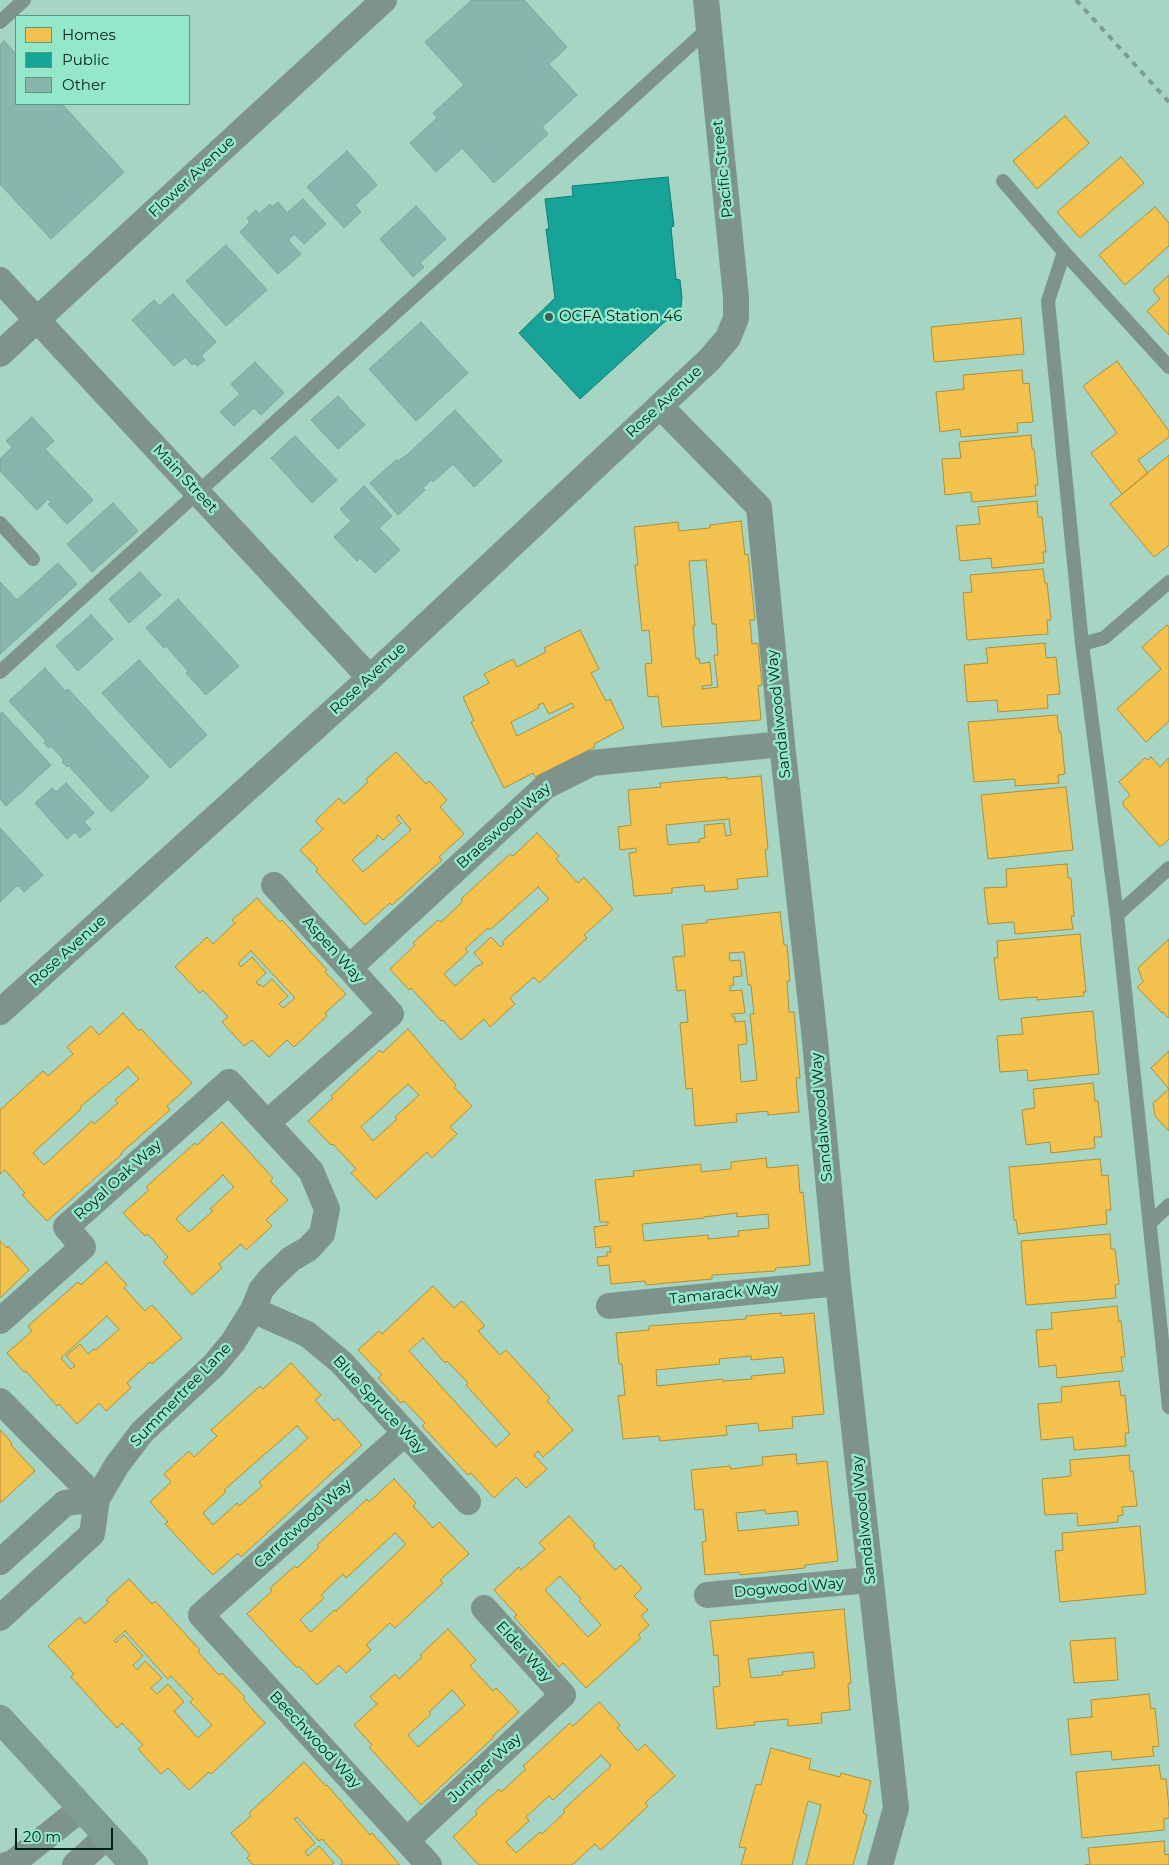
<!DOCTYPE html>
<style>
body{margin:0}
#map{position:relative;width:1169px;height:1865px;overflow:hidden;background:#a7d5c4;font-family:Montserrat,sans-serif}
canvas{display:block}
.legend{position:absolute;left:15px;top:15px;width:175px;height:90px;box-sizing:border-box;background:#94e8c9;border:1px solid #599881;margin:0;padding:6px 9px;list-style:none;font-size:15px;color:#002116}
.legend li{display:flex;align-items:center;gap:10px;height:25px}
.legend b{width:25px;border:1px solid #599881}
.scale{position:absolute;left:15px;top:1828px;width:98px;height:22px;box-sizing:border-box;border:2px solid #002116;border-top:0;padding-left:6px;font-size:15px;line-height:18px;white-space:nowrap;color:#002116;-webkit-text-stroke:4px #94e8c9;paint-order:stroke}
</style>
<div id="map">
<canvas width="1169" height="1865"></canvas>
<ul class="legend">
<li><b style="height:14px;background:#f2c14e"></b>Homes</li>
<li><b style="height:14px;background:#17a398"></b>Public</li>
<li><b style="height:14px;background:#88b5ac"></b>Other</li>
</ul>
<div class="scale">20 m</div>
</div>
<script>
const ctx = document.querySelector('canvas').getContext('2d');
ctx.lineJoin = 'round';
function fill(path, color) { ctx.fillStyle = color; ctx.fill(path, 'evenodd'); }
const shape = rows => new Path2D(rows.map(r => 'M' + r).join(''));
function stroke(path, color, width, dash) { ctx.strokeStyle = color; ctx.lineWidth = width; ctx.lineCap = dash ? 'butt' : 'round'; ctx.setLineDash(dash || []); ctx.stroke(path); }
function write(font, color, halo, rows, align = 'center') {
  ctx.font = font + ' Montserrat,sans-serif'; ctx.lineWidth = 5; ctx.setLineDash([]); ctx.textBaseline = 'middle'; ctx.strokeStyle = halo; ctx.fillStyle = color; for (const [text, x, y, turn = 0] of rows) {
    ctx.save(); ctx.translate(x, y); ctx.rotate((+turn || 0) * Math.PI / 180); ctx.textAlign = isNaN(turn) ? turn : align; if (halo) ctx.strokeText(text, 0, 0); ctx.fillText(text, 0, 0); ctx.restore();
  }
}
const homes = shape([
 [1065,116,1089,143,1037,189,1013,161,1065,116],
 [1121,157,1144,183,1080,238,1057,212,1121,157],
 [1155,207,1169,223,1169,246,1125,285,1099,255,1155,207],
 [1169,275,1169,335,1147,311,1160,299,1153,290,1169,275],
 [1021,318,1024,354,934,362,931,327,1021,318],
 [1117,361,1169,431,1169,437,1138,460,1148,473,1122,494,1091,453,1117,433,1083,386,1117,361],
 [1022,370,1023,384,1029,383,1033,422,1017,423,1018,432,961,437,960,429,940,432,936,392,964,389,963,375,1022,370],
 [1031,435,1032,449,1034,449,1038,485,1035,485,1036,496,972,502,971,492,945,495,942,459,961,458,959,442,1031,435],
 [1169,455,1169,545,1154,557,1110,504,1169,455],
 [1037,501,1038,517,1042,517,1046,552,1043,552,1044,563,992,568,991,558,960,561,956,526,980,524,978,507,1037,501],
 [741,521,745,555,748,554,755,620,750,620,752,644,758,643,762,685,758,686,761,720,662,727,658,696,648,697,645,664,652,663,649,630,642,631,635,565,638,565,634,527,678,522,679,531,710,528,710,525,741,521],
 [706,560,712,624,716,624,718,655,714,655,718,687,702,689,702,686,712,685,710,662,700,664,699,658,696,659,693,626,695,626,689,561,706,560],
 [1043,569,1045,583,1047,583,1051,620,1047,620,1048,634,967,640,963,593,972,592,970,575,1043,569],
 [1167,625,1169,627,1169,721,1146,742,1117,709,1161,669,1142,647,1167,625],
 [580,630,599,669,591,673,606,701,610,699,624,728,594,744,595,747,535,777,533,773,504,788,471,722,474,721,463,697,489,683,484,674,513,659,517,667,546,652,544,648,580,630],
 [543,703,549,714,572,703,574,707,517,736,511,722,539,708,538,705,543,703],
 [1045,643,1046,658,1056,657,1060,694,1047,695,1048,708,998,712,997,700,967,702,964,665,988,663,986,648,1045,643],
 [1057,715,1059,732,1061,732,1065,774,1058,775,1059,783,1015,786,1015,779,974,782,968,722,1057,715],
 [396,752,426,784,429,781,447,800,440,807,464,834,439,857,442,860,392,905,390,903,365,925,316,871,318,869,300,850,323,829,315,821,339,798,344,804,368,782,366,779,396,752],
 [399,815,411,830,363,872,352,860,377,838,376,836,378,835,383,840,401,823,396,818,399,815],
 [1151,757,1160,767,1169,758,1169,839,1160,847,1123,805,1123,802,1130,795,1119,782,1145,758,1148,760,1151,757],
 [761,776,768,849,765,850,768,876,737,879,738,889,705,892,704,885,672,888,672,893,634,896,629,853,636,852,636,848,620,850,618,827,631,825,628,790,661,787,660,783,727,777,727,779,761,776],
 [729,819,731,835,726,836,724,823,704,825,705,838,699,839,700,842,668,845,666,825,729,819],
 [1066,787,1073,850,988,859,981,795,1066,787],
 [537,833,559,856,556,859,578,883,584,877,613,909,584,935,587,938,539,983,534,977,510,998,515,1004,490,1027,484,1019,461,1040,443,1020,441,1021,411,988,409,990,390,969,415,945,413,943,438,920,441,922,463,901,461,899,510,854,513,856,537,833],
 [538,887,549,899,502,942,504,944,501,947,491,937,474,953,483,963,479,966,478,965,455,986,444,974,468,952,465,949,488,928,490,930,538,887],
 [1067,864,1068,878,1071,878,1074,916,1071,916,1073,929,1015,934,1014,922,988,924,984,888,1007,887,1006,869,1067,864],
 [257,898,280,922,282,920,327,970,325,972,346,994,325,1013,327,1016,294,1047,287,1040,269,1057,252,1040,244,1046,222,1022,228,1017,203,990,200,993,175,967,207,937,213,944,235,923,232,920,257,898],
 [251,951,295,998,283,1008,279,1004,288,996,272,979,263,987,260,984,259,986,256,982,266,973,252,957,241,967,238,963,251,951],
 [780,912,784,945,787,945,790,981,787,981,789,1012,794,1012,800,1078,796,1078,799,1112,768,1115,768,1111,736,1114,737,1122,695,1126,692,1088,686,1089,680,1023,688,1022,685,990,677,991,673,957,685,956,682,925,707,923,707,920,780,912],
 [744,952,748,985,751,985,754,1014,750,1014,757,1080,741,1082,738,1045,747,1044,745,1021,735,1022,735,1017,732,1017,732,1014,745,1013,742,990,730,991,730,986,734,985,733,977,742,976,740,960,730,961,729,953,744,952],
 [1080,934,1086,992,1083,992,1084,996,1037,1000,1037,997,999,1000,994,958,998,958,997,941,1080,934],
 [1169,939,1169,1018,1163,1012,1162,1013,1137,987,1143,982,1138,968,1169,939],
 [1093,1011,1099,1074,1028,1081,1027,1070,1000,1072,997,1036,1023,1034,1021,1018,1093,1011],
 [123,1013,139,1031,141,1029,192,1083,167,1106,170,1110,121,1153,122,1154,47,1221,22,1195,25,1193,5,1170,0,1174,0,1110,43,1071,48,1076,73,1054,67,1047,91,1026,99,1035,123,1013],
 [128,1067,139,1079,115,1100,118,1103,94,1124,92,1121,44,1165,33,1153,81,1109,80,1107,128,1067],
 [408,1029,456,1085,454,1087,472,1106,450,1127,457,1134,432,1158,427,1152,376,1199,351,1173,356,1169,333,1144,331,1145,308,1121,333,1098,331,1096,380,1050,382,1053,408,1029],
 [408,1084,419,1095,395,1117,397,1119,373,1141,361,1127,408,1084],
 [1169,1051,1169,1089,1151,1068,1169,1051],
 [1093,1083,1095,1101,1098,1101,1102,1137,1094,1137,1095,1148,1051,1153,1050,1142,1026,1145,1022,1110,1035,1108,1033,1089,1093,1083],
 [1169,1089,1169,1131,1155,1116,1153,1103,1169,1089],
 [222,1122,273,1178,270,1181,288,1200,266,1220,272,1226,246,1250,241,1244,219,1264,222,1268,192,1295,163,1262,168,1257,148,1234,145,1236,123,1213,149,1190,146,1187,195,1143,197,1145,222,1122],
 [223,1175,234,1187,210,1209,213,1211,189,1232,176,1219,223,1175],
 [766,1158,767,1168,798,1165,800,1193,803,1192,810,1265,776,1268,775,1271,712,1275,712,1279,646,1285,645,1281,611,1284,609,1265,598,1266,597,1257,607,1256,607,1252,611,1252,610,1246,596,1248,594,1227,608,1225,608,1222,600,1222,595,1180,634,1176,633,1171,701,1164,701,1172,731,1169,731,1162,766,1158],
 [737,1213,737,1217,768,1214,769,1228,738,1231,739,1236,708,1239,708,1235,644,1241,642,1224,704,1218,704,1217,737,1213],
 [1100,1159,1102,1176,1108,1175,1111,1210,1106,1210,1107,1224,1018,1234,1016,1220,1014,1220,1009,1167,1100,1159],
 [1110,1234,1111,1249,1115,1249,1119,1284,1115,1285,1116,1298,1026,1305,1021,1241,1110,1234],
 [0,1241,7,1248,8,1246,29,1270,0,1298,0,1241],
 [106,1262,127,1285,124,1288,145,1311,152,1305,182,1338,152,1364,150,1362,127,1383,131,1388,106,1411,99,1403,77,1424,59,1404,57,1406,26,1371,24,1372,7,1353,32,1331,28,1326,78,1282,81,1285,106,1262],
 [107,1316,119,1329,96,1350,94,1349,88,1354,80,1344,66,1356,75,1366,71,1369,61,1358,107,1316],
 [433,1286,454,1308,462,1301,485,1326,478,1331,500,1355,506,1350,550,1398,547,1401,573,1430,543,1457,538,1451,534,1455,547,1469,526,1488,516,1477,494,1498,471,1473,468,1475,422,1426,425,1423,404,1401,401,1403,378,1378,382,1375,358,1350,379,1331,382,1334,433,1286],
 [423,1338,445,1363,447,1361,468,1383,466,1385,510,1434,496,1447,409,1351,423,1338],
 [1117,1306,1119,1322,1121,1321,1125,1357,1121,1357,1123,1371,1057,1378,1056,1365,1039,1367,1036,1330,1052,1329,1051,1313,1117,1306],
 [781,1313,781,1316,814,1313,824,1414,792,1417,793,1428,759,1431,758,1423,726,1426,727,1435,660,1441,659,1436,623,1439,618,1396,625,1395,622,1364,619,1364,616,1333,649,1330,649,1326,746,1319,746,1316,781,1313],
 [751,1356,751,1360,783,1357,785,1373,751,1376,752,1379,723,1381,723,1379,657,1386,656,1370,720,1364,719,1359,751,1356],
 [291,1363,321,1395,315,1400,334,1421,338,1418,362,1445,241,1557,238,1553,213,1575,165,1524,168,1522,150,1502,171,1482,164,1474,189,1451,194,1457,217,1436,211,1430,260,1386,263,1389,291,1363],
 [297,1426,308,1438,259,1482,262,1486,239,1506,237,1503,213,1525,203,1513,226,1492,224,1490,297,1426],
 [1119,1381,1121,1396,1125,1395,1129,1433,1125,1433,1126,1446,1074,1450,1073,1437,1041,1440,1038,1404,1062,1402,1061,1387,1119,1381],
 [0,1430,12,1443,11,1445,35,1471,0,1503,0,1430],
 [796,1454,797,1464,827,1461,838,1561,805,1565,805,1568,740,1575,739,1572,705,1575,702,1542,706,1541,703,1509,695,1510,691,1470,730,1466,731,1469,763,1465,762,1457,796,1454],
 [765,1510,766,1514,797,1511,799,1525,738,1531,736,1513,765,1510],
 [1129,1455,1130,1471,1133,1471,1137,1506,1122,1507,1123,1515,1118,1516,1118,1522,1078,1526,1077,1513,1045,1515,1042,1479,1071,1476,1070,1460,1129,1455],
 [394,1479,416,1503,413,1506,433,1528,439,1522,469,1554,440,1580,443,1583,395,1628,390,1623,366,1645,371,1650,346,1673,339,1665,317,1685,299,1666,297,1668,247,1614,272,1591,270,1588,295,1566,297,1568,319,1547,317,1545,367,1499,369,1502,394,1479],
 [395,1533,406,1544,336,1611,334,1610,311,1632,300,1620,324,1598,321,1595,343,1574,346,1578,395,1533],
 [569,1516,595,1544,593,1546,615,1570,621,1565,642,1588,634,1596,648,1610,641,1616,649,1625,638,1635,641,1638,586,1688,563,1663,559,1667,514,1617,517,1615,494,1590,519,1567,521,1570,545,1549,539,1543,569,1516],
 [560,1576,581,1599,579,1601,601,1625,588,1637,545,1590,560,1576],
 [1140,1526,1146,1594,1060,1602,1055,1551,1063,1550,1062,1533,1140,1526],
 [129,1579,152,1604,155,1601,200,1650,198,1652,219,1675,222,1673,245,1697,243,1699,265,1723,211,1774,209,1772,189,1790,168,1768,161,1774,138,1749,143,1745,122,1723,117,1728,71,1677,74,1674,48,1646,80,1617,85,1624,109,1602,106,1600,129,1579],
 [125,1631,168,1679,171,1676,193,1699,190,1702,212,1725,198,1738,174,1711,184,1702,168,1684,157,1694,151,1688,162,1678,145,1661,137,1670,133,1665,143,1656,124,1635,116,1643,114,1641,125,1631],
 [844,1609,851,1683,848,1684,850,1710,821,1713,822,1723,788,1726,788,1719,754,1722,755,1725,717,1729,713,1687,720,1686,718,1655,714,1656,710,1621,844,1609],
 [813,1652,815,1668,782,1672,783,1675,751,1678,748,1659,813,1652],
 [448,1629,476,1660,470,1666,493,1691,496,1688,519,1712,493,1736,494,1737,421,1805,369,1747,372,1745,354,1725,377,1704,370,1697,395,1674,399,1679,422,1657,420,1655,448,1629],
 [452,1690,465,1705,418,1747,408,1735,431,1714,429,1712,452,1690],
 [1115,1638,1118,1680,1074,1683,1070,1641,1115,1638],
 [1149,1694,1151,1709,1155,1708,1159,1746,1152,1747,1154,1756,1112,1760,1111,1751,1071,1755,1068,1719,1092,1717,1091,1700,1149,1694],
 [599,1702,620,1725,617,1728,638,1751,645,1744,675,1776,645,1803,648,1806,601,1850,595,1844,572,1865,479,1865,453,1837,477,1814,475,1811,499,1789,501,1792,526,1769,523,1766,570,1723,573,1726,599,1702],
 [601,1755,611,1766,563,1810,565,1812,542,1834,540,1832,516,1853,506,1842,529,1821,526,1817,549,1796,553,1800,601,1755],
 [771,1748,811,1759,809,1769,840,1777,841,1773,871,1781,863,1813,867,1815,853,1865,806,1865,821,1805,808,1801,792,1865,741,1865,746,1848,739,1847,756,1784,761,1785,771,1748],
 [304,1762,326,1786,327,1785,370,1835,372,1833,400,1865,340,1865,343,1862,322,1839,319,1841,297,1817,294,1819,315,1843,305,1852,308,1856,319,1846,334,1863,331,1865,253,1865,247,1858,250,1855,231,1833,251,1816,249,1813,304,1762],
 [1159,1765,1161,1779,1166,1779,1169,1808,1169,1818,1164,1819,1164,1830,1082,1838,1076,1772,1159,1765],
 [1164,1841,1165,1855,1169,1854,1169,1865,1085,1865,1090,1864,1088,1848,1164,1841]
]);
const public = shape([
 [668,177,674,226,671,227,676,279,680,280,682,298,681,307,580,399,519,333,555,298,546,229,549,229,545,199,573,196,572,186,668,177]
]);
const building = shape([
 [472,0,524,0,567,47,549,64,577,95,542,127,548,134,494,183,462,148,436,172,410,143,437,118,433,113,464,85,425,42,472,0],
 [4,41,16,54,16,104,62,104,124,172,51,239,0,184,0,45,4,41],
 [347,151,377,185,355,205,361,212,344,228,307,187,347,151],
 [303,199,326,224,304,244,294,234,288,240,301,254,278,274,240,232,250,222,247,218,256,210,259,214,270,204,272,207,278,202,287,213,303,199],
 [416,206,446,239,420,263,424,267,413,277,380,239,416,206],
 [226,245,267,290,226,326,186,281,226,245],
 [173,294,216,342,201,356,205,360,197,366,194,363,192,365,185,357,174,366,132,320,154,300,159,306,173,294],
 [421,322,468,373,416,421,369,369,421,322],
 [255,362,284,393,261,415,254,408,234,426,220,412,240,394,231,384,255,362],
 [338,396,365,425,338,449,311,420,338,396],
 [455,410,502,461,474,487,453,464,433,482,431,480,423,488,425,490,398,515,370,483,396,460,398,461,408,454,455,410],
 [32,417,54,441,45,449,93,500,67,524,48,504,51,502,48,499,37,510,0,471,0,459,12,447,6,441,32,417],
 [295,436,337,480,312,503,271,458,295,436],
 [364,486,392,516,379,528,400,550,375,573,360,558,357,561,334,537,351,521,340,509,364,486],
 [113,503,138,531,92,572,67,544,113,503],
 [58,563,77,584,0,654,0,582,17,600,58,563],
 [140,572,161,595,129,623,109,599,140,572],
 [178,599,239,666,206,695,186,673,188,671,166,646,164,648,146,628,178,599],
 [91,615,113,639,78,671,56,646,91,615],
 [139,660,207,735,170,768,102,693,139,660],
 [45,668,65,691,68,689,149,777,111,812,68,765,67,767,62,762,64,760,51,746,49,748,44,743,46,741,9,701,45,668],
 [2,712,51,765,6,806,0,799,0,714,2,712],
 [66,783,94,813,84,822,91,829,80,838,75,832,67,839,35,803,52,788,56,792,66,783],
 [0,828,43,875,24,892,18,885,0,902,0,828]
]);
const service = shape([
 [0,22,24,0],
 [1003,181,1064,252,1169,367],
 [1064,252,1048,301,1082,644,1117,915,1169,1407],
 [0,523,33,559],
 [1082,644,1104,638,1169,582],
 [0,672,709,28],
 [1117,915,1169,868],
 [1150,1223,1169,1205]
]);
const minor = shape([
 [0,280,370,678],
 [0,354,384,0],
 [660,406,759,507,782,744,814,1031,838,1283,896,1808,880,1865],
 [349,968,546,786,592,763,782,744],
 [0,1012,370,678,709,360,728,338,736,318,736,297,706,0],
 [267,1123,391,1014,274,885],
 [609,1306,838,1283],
 [253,1310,307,1334,341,1362,468,1502],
 [0,1321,83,1247,66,1227,229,1082,311,1171,327,1209,322,1234,308,1249,291,1259,269,1280,261,1290,253,1310,233,1342,214,1365,142,1432,117,1465,97,1499,92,1534,0,1618],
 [0,1401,97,1499],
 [405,1433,201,1615,429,1865],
 [0,1562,65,1503,97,1499],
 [707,1595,870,1580],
 [407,1840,563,1695,484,1608],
 [6,1865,13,1863,82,1808],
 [75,1865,107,1836]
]);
const secondary = shape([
 [0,1719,134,1865]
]);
const rail = shape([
 [1076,0,1169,102]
]);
const markers = [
 [549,317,5,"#3a6053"]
];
const streetNames = [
 ["Pacific Street",723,169,-96],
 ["Flower Avenue",192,177,-43],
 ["Rose Avenue",664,402,-43],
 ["Main Street",185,479,47],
 ["Rose Avenue",368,679,-43],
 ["Sandalwood Way",779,714,-96],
 ["Braeswood Way",504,826,-42],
 ["Aspen Way",333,950,48],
 ["Rose Avenue",68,951,-42],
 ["Sandalwood Way",822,1117,-95],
 ["Royal Oak Way",118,1180,-42],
 ["Tamarack Way",724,1294,-6],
 ["Summertree Lane",181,1395,-46],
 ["Blue Spruce Way",379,1405,47],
 ["Sandalwood Way",864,1520,-96],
 ["Carrotwood Way",303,1524,-42],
 ["Dogwood Way",789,1588,-5],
 ["Elder Way",524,1652,48],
 ["Beechwood Way",315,1740,47],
 ["Juniper Way",485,1768,-43]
];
const poiNames = [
 ["OCFA Station 46",559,317]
];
fill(homes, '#f2c14e');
stroke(homes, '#a9913d', 1);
fill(public, '#17a398');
stroke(public, '#107c71', 1);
fill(building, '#88b5ac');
stroke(building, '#7ca59c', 1);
stroke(service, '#7e948b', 14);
stroke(minor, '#7e948b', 26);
stroke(secondary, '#7f9c91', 28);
stroke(rail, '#7f9c91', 4, [6, 6]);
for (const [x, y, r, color] of markers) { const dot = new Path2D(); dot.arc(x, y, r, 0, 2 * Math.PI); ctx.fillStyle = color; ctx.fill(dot); stroke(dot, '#94e8c9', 2); }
write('15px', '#002116', '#94e8c9', streetNames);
write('15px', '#002116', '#94e8c9', poiNames, 'left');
</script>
